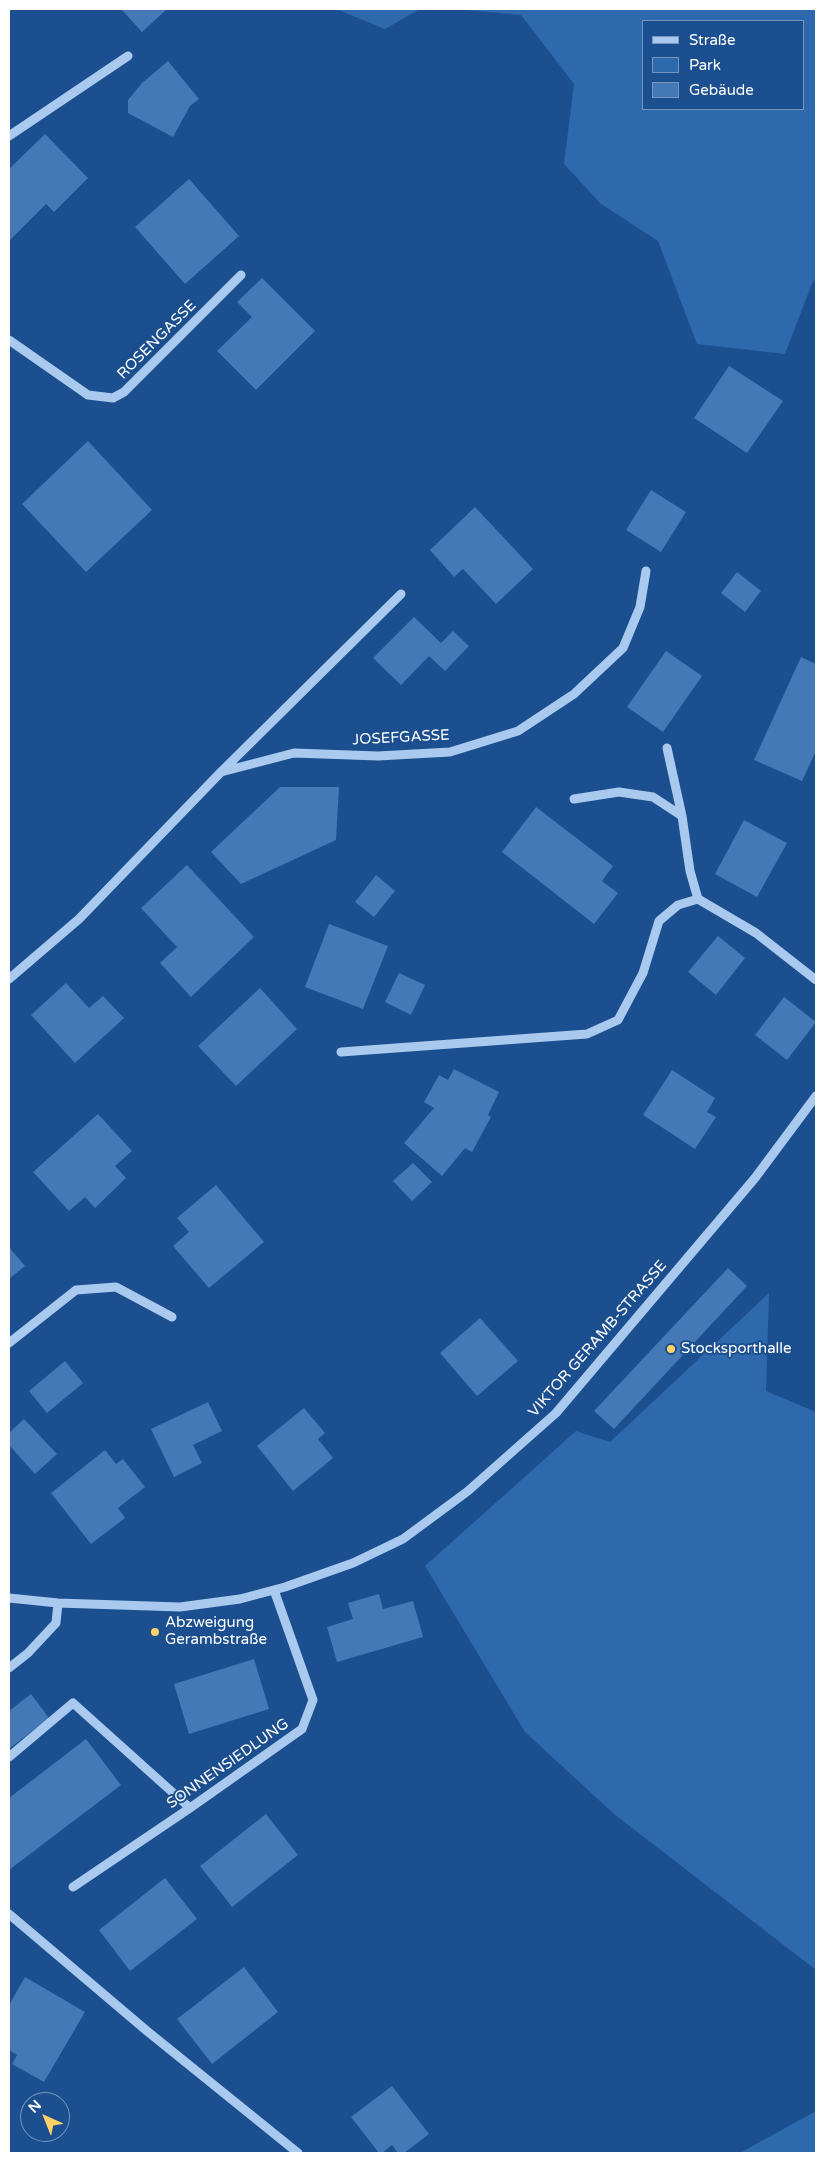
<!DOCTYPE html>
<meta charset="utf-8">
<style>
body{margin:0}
#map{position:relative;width:825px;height:2162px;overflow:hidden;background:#1b4f8f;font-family:"Varela Round",sans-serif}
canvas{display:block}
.frame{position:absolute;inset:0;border:10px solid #fff;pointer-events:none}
.legend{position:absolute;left:642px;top:20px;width:162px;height:90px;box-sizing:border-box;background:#1b4f8f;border:1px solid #7695bc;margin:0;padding:6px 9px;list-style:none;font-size:15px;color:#fff}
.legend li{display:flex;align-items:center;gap:10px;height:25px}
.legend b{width:25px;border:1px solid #7695bc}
.north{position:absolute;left:20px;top:2092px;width:50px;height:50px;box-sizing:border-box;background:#1b4f8f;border:1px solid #7695bc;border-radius:50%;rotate:316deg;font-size:14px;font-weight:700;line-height:20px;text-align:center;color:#fff}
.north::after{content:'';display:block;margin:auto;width:18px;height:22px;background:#ffd166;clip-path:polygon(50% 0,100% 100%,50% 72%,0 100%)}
</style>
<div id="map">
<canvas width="825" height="2162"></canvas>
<div class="frame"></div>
<ul class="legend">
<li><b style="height:6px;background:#a9c9ee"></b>Straße</li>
<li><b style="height:14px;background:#2e69ad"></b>Park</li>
<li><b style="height:14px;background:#4478b7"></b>Gebäude</li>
</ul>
<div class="north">N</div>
</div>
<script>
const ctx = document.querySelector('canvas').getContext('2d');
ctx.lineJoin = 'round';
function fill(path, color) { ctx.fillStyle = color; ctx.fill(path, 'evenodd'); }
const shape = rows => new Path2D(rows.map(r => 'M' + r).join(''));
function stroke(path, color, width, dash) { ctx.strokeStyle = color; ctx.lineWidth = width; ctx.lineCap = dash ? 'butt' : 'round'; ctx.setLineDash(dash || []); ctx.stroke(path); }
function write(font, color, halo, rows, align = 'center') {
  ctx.font = font + ' "Varela Round",sans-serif'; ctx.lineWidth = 4; ctx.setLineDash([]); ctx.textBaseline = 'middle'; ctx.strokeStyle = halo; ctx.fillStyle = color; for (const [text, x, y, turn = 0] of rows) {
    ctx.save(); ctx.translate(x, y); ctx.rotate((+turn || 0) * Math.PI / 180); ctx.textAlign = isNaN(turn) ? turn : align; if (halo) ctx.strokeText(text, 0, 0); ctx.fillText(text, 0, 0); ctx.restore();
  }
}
const green = shape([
 [336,9,420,9,385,29],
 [455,9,816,9,816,281,813,281,785,354,697,344,658,241,601,204,564,164,574,84,521,15],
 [644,21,804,21,804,109,644,109],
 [769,1293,766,1391,816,1412,816,1970,614,1814,525,1732,425,1566,576,1431,610,1442],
 [816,2111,816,2153,740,2153]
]);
const building = shape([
 [121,9,167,9,142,32],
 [168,61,199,99,190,106,173,137,128,113,128,100,142,83],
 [45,134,88,178,54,212,46,204,9,241,9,169],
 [189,179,239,236,185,284,135,227],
 [262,278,315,331,256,390,217,351,252,317,237,302],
 [729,366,783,401,747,453,694,418],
 [88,441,152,510,86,572,22,504],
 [651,490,686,512,661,552,626,530],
 [475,507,533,569,496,604,463,569,454,577,430,550],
 [737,572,761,591,745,612,721,593],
 [414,617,441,643,453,631,469,646,445,671,429,656,401,685,373,658],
 [666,651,702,676,663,732,627,707],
 [801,657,816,664,816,751,802,781,754,760],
 [280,787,339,787,336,840,241,884,211,852],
 [536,807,613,866,602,881,618,893,594,924,502,852],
 [744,820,787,843,757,897,715,874],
 [187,865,254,937,191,997,160,963,177,947,141,908],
 [376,875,395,891,374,917,355,902],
 [329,924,388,946,363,1009,305,987],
 [718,936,745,958,716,995,688,972],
 [399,973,425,985,411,1015,385,1002],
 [66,983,89,1008,103,996,124,1018,75,1063,31,1015],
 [260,988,297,1029,236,1086,198,1046],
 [784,997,816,1022,787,1060,755,1035],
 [454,1069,499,1092,488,1115,491,1117,472,1152,465,1148,442,1176,404,1143,434,1108,424,1102,439,1075,448,1080],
 [672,1070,715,1098,707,1112,716,1117,695,1149,643,1115],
 [98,1114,132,1151,115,1166,126,1178,95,1208,85,1197,69,1211,33,1172],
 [413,1163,432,1182,412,1201,393,1181],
 [216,1185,264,1242,209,1288,173,1246,189,1232,177,1218],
 [9,1247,25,1266,9,1279],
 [728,1268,747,1286,614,1429,594,1411],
 [480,1318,518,1361,477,1396,440,1353],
 [65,1361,83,1383,47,1413,29,1391],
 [208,1402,222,1431,193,1445,202,1463,174,1477,151,1429],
 [304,1408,325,1433,318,1439,333,1458,293,1491,257,1446],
 [24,1419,57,1454,35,1474,9,1445,9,1433],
 [105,1450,116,1464,123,1459,145,1487,118,1508,125,1518,91,1544,51,1493],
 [379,1594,383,1609,413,1601,423,1637,337,1662,327,1627,353,1619,348,1603],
 [254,1659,269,1709,189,1734,174,1684],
 [31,1694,49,1718,9,1749,9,1711],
 [86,1739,121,1785,9,1870,9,1798],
 [266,1814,298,1855,232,1907,200,1866],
 [165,1878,197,1919,130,1971,99,1930],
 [244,1967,278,2012,212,2064,177,2019],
 [25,1977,85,2012,44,2082,12,2064,17,2055,9,2050,9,2005],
 [392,2086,429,2134,404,2153,398,2153,392,2145,382,2153,379,2153,351,2117]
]);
const minor = shape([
 [9,136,128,56],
 [9,340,88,395,113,398,124,392,241,275],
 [667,748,682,816,690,871,698,899],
 [221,772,294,753,378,756,450,752,518,731,574,694,623,648,640,607,646,571],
 [574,799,619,792,653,797,682,816],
 [9,979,79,919,221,772,401,594],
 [341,1052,587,1034,618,1020,643,973,659,921,678,905,698,899,756,933,816,980],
 [9,1343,76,1290,116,1287,172,1317],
 [9,1598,58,1603,180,1607,240,1599,285,1587,353,1563,403,1539,468,1491,556,1413,755,1178,816,1096],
 [9,1668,28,1653,56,1623,58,1603],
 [9,1757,73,1703,190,1808],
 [73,1887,190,1808,302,1729,313,1700,274,1590],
 [9,1914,147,2031,298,2153]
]);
const markers = [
 [671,1349,5,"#ffd166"],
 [155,1632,5,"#ffd166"]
];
const streetNames = [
 ["ROSENGASSE",157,340,-45],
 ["JOSEFGASSE",401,738,-3],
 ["VIKTOR GERAMB-STRASSE",598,1339,-49],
 ["SONNENSIEDLUNG",228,1764,-35]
];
const poiNames = [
 ["Stocksporthalle",681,1349],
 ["Abzweigung",165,1623],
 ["Gerambstraße",165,1640]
];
fill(green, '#2e69ad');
fill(building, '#4478b7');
stroke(minor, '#a9c9ee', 9);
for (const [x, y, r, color] of markers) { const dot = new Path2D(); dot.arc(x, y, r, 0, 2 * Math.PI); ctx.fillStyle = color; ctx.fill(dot); stroke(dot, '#1b4f8f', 2); }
write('15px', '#fff', '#1b4f8f', streetNames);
write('15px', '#fff', '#1b4f8f', poiNames, 'left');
</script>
